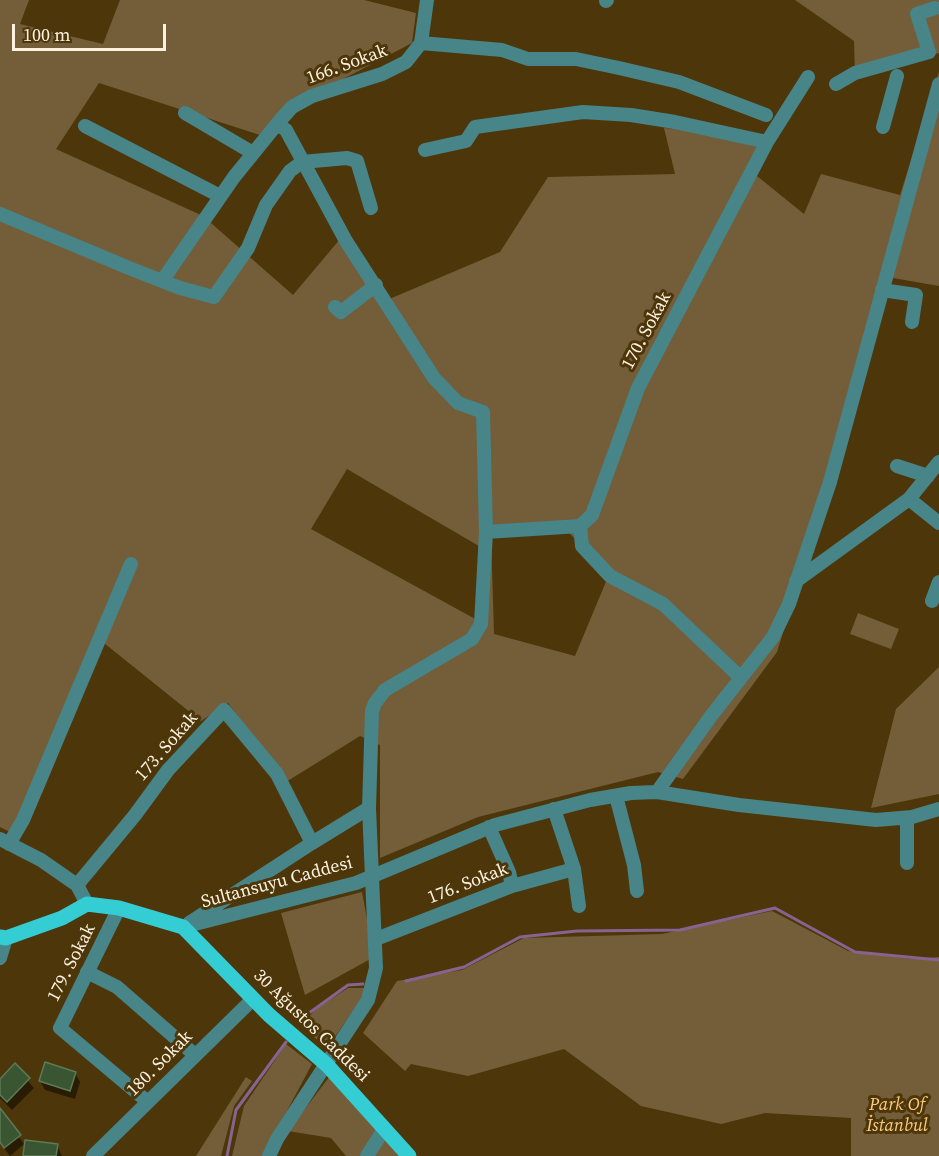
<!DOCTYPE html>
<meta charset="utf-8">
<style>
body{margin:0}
#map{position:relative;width:939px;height:1156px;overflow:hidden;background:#4d360a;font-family:"Source Serif 4",serif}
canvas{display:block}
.scale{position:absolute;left:12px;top:24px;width:154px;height:27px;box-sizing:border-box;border:3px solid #fdf2e0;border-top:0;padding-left:8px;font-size:18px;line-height:21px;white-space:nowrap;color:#fdf2e0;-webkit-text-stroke:4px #4d360a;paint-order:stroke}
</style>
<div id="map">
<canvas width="939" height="1156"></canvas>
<div class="scale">100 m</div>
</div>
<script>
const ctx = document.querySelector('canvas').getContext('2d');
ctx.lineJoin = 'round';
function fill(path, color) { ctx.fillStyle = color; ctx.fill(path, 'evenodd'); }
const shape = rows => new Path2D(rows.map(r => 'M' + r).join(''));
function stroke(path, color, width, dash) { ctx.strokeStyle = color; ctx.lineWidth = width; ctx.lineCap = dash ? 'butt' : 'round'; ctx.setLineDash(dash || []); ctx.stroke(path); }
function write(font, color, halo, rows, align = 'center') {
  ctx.font = font + ' "Source Serif 4",serif'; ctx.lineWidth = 6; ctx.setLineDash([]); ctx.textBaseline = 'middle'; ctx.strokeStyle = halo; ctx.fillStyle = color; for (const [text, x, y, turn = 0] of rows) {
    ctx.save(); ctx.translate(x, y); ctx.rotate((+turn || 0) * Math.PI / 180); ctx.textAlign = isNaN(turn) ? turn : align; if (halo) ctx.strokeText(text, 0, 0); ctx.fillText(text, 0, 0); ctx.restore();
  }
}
const green = shape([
 [0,0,29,0,20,24,103,44,120,0,364,0,416,13,412,43,286,109,263,136,99,83,56,149,203,216,293,295,346,232,387,300,500,252,548,177,675,174,664,128,762,135,757,176,804,214,821,174,900,195,939,72,939,286,893,278,777,652,683,779,658,772,478,817,380,858,380,745,360,736,286,782,228,703,201,721,104,643,42,793,16,835,0,827],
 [347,469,484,549,479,621,311,529],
 [566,530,610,572,575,656,494,634,491,534],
 [795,0,939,0,939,53,855,77,854,41],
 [858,613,899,629,891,649,850,634],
 [939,667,939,794,871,808,896,709],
 [362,892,374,957,305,995,281,913],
 [772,911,848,951,912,959,939,957,939,1156,851,1156,851,1118,765,1113,721,1124,641,1106,564,1049,468,1076,411,1064,405,1071,363,1033,397,981,462,970,524,938,662,934],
 [348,988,369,988,327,1048,301,1026,316,1009],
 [286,1044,312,1064,263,1156,232,1156,244,1106],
 [330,1076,403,1156,346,1156,331,1138,288,1131],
 [246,1077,252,1081,234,1106,221,1156,196,1156]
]);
const shadow = shape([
 [15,1066,34,1088,12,1110,0,1098,0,1081],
 [75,1073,80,1082,75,1099,45,1090,40,1081],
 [0,1111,24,1144,10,1156,0,1143],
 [57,1145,62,1156,25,1156]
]);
const stream = shape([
 [406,981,464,967,520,937,577,931,680,930,775,908,855,952,939,960],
 [305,1016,348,985,363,984],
 [227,1156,236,1110,286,1042]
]);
const building = shape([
 [45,1062,76,1072,70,1091,39,1081,45,1062],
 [15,1063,30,1078,7,1102,0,1095,0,1079,15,1063],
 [0,1108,21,1135,4,1148,0,1142,0,1108],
 [25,1140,58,1144,56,1156,23,1156,25,1140]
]);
const minor = shape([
 [606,1,607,0],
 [421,43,502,50,528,59,576,59,619,68,679,82,766,115],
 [836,84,855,73,929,52,917,14,935,8],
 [185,113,253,153],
 [277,124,292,107,312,96,382,74,406,62,421,43,427,0],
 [85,126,220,196],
 [883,127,897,76],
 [425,150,466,141,475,127,583,112,631,115,675,122,767,142],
 [0,214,129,268,180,288,214,297,248,248,266,205,290,171,302,162,347,158,357,161,371,208],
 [162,281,234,177,277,124,286,130,346,241,434,378,458,403,483,412,486,532,481,624,472,639,385,690,375,703,372,711,369,808,376,968,368,1000,277,1139,269,1156],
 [882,290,916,295,912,322],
 [335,307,341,312,376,285],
 [897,466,928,476],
 [909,499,939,523],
 [580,526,582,546,610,576,663,604,740,677],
 [486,532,580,526,592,515,638,388,767,142,808,77],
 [796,581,909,499,939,462],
 [932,601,939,582],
 [657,792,711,716,773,637,789,604,830,482,939,84],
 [616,796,634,865,637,891],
 [554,809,574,869,579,906],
 [907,818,907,863],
 [489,827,509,872,512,886],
 [0,839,41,860,77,885,87,904],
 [312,843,369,808],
 [9,844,23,820,131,564],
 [77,885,135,815,168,770,224,710,277,774,312,843,189,923],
 [119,908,60,1028,148,1102],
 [183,927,356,883,495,825,590,800,631,793,657,792,739,805,876,820,912,817,939,809],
 [376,939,512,886,574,869],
 [0,958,6,938],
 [87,972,117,987,195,1055],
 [93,1156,253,999],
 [367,1156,384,1129]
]);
const major = shape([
 [0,937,6,938,62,918,87,904,119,908,183,927,269,1015,327,1065,409,1156]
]);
const streetNames = [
 ["166. Sokak",347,65,-20],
 ["170. Sokak",647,331,-62],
 ["173. Sokak",167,747,-49],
 ["Sultansuyu Caddesi",277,883,-15],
 ["176. Sokak",468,884,-21],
 ["179. Sokak",72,963,-63],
 ["30 Ağustos Caddesi",311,1026,44],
 ["180. Sokak",160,1064,-45]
];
const parkNames = [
 ["Park Of",897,1105],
 ["İstanbul",897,1126]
];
fill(green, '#735e39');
fill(shadow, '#0007');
stroke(stream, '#886391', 3);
fill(building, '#395532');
stroke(building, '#5d7b56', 1.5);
stroke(minor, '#478588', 14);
stroke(major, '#34cdd4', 15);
write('18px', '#fdf2e0', '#4d360a', streetNames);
write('italic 18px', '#fccc7c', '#4d360a', parkNames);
</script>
